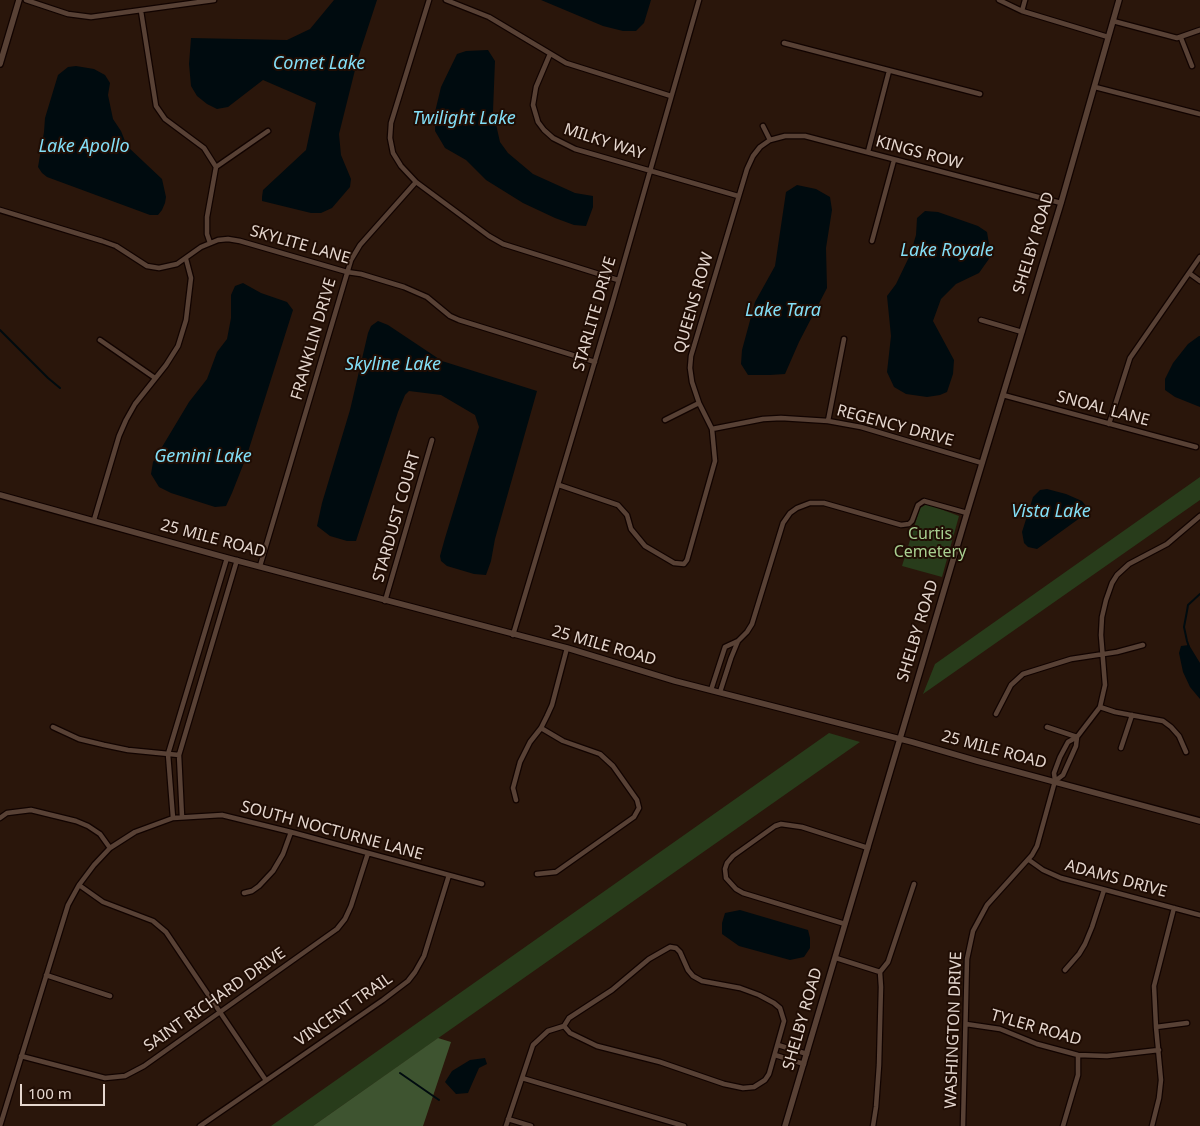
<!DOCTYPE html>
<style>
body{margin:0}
#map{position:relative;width:1200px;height:1126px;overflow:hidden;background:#2a160b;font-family:"Noto Sans",sans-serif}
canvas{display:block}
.scale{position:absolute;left:20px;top:1084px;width:85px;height:22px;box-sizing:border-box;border:2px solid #e5d7cf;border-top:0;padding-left:6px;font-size:15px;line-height:18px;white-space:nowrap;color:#e5d7cf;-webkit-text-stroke:4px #200d04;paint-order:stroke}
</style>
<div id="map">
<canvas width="1200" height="1126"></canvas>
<div class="scale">100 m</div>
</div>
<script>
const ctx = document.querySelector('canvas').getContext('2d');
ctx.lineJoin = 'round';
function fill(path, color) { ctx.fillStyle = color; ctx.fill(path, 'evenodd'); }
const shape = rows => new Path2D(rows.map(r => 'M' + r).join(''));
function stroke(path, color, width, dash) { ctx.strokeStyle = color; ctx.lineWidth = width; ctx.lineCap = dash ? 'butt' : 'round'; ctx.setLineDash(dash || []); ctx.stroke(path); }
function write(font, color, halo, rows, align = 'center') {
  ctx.font = font + ' "Noto Sans",sans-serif'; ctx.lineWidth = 4; ctx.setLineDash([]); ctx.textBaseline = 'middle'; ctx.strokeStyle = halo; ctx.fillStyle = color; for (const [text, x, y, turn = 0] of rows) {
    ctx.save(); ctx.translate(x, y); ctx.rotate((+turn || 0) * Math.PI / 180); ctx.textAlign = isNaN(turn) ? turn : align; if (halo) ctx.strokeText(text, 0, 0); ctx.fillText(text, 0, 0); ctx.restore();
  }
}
const green = shape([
 [1200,477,1200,500,923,694,935,664],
 [927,504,959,516,942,577,902,566,920,508],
 [829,733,860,742,313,1126,271,1126]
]);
const forest = shape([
 [438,1038,451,1042,423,1126,313,1126]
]);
const water = shape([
 [334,0,377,0,358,58,339,134,341,155,351,179,350,187,332,208,321,213,311,213,262,201,262,197,263,190,306,150,316,103,263,80,228,107,217,109,207,104,197,96,191,86,189,64,191,38,287,40,310,29],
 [541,0,651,0,644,23,636,31,623,31,603,26],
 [488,50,495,61,493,111,500,142,508,153,533,174,575,193,593,196,593,207,586,226,574,225,555,218,523,203,486,180,466,160,445,148,435,131,435,112,441,87,457,54,466,51],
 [76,66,94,69,105,75,110,83,108,95,113,119,121,131,127,146,162,179,166,197,165,203,162,210,158,215,150,215,47,177,42,173,38,167,44,132,45,118,58,75,68,67],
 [797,185,816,189,830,197,832,210,826,248,827,288,799,342,785,374,770,375,748,375,741,364,742,350,755,302,775,266,786,192],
 [925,211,938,212,978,226,987,232,991,256,979,273,956,284,941,299,933,321,954,360,953,374,947,392,940,395,927,397,906,394,894,387,887,372,891,336,887,296,896,284,910,255,916,235,917,218],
 [243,283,261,293,287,302,293,310,247,455,232,493,226,506,215,507,171,493,159,487,151,474,153,462,189,402,207,379,217,352,227,339,231,318,231,295,235,286],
 [378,321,388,325,442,361,537,391,495,539,491,561,486,575,474,574,447,566,441,561,440,556,445,538,479,427,475,415,441,395,409,391,405,395,398,412,356,541,347,541,330,536,317,526,322,503,350,410,368,333,371,326],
 [1199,336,1200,336,1200,407,1175,397,1165,390,1165,379,1173,363,1188,344],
 [1047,489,1066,494,1082,501,1086,506,1084,515,1037,549,1028,547,1024,543,1022,532,1033,497,1040,490],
 [1189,645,1200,663,1200,699,1190,687,1183,672,1179,653,1181,646],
 [740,910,808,930,810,938,810,948,804,957,790,960,739,946,722,934,722,923,725,913],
 [485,1058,487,1064,479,1068,468,1093,456,1094,445,1082,452,1071,470,1060]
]);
const stream = shape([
 [0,330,48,378,60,388],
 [1189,647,1187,641,1184,627,1187,611,1188,605,1200,594],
 [400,1073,439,1100]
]);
const minor = shape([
 [26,0,68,14,91,17,214,0],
 [429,0,391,123,390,138,393,153,401,166,416,182,489,236,503,244,618,280],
 [446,0,489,17,566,63,671,96],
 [999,0,1022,11,1108,37],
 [141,11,156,106,165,119,204,148,216,167,207,217,207,234,210,243],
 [1022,11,1025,0],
 [1113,21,1177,38,1200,30],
 [1181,38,1192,66],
 [784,43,980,94],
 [550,54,536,87,533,105,538,122,544,130,553,138,575,149,738,196],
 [1095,87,1200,114],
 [763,126,770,140],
 [868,152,889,71],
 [216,167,268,131],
 [0,210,102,241,116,246,147,266,159,268,177,264,201,247,218,240,228,239,240,241,347,272,361,274,404,287,427,297,450,316,459,320,595,362],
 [872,241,894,160],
 [1189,273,1200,281],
 [981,320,1022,332],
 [100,340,155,378],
 [1003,395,1196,447],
 [665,420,699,403],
 [828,421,844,339],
 [1109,424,1130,358,1200,257],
 [712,429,763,419,781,418,828,421,861,427,982,463],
 [559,485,618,505,627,515,631,529,645,546,674,563,684,564,687,560,715,461,712,429,699,403,692,382,690,368,691,356,747,169,753,156,760,147,770,140,785,136,805,136,1061,203],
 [94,520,119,436,126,420,135,404,166,365,178,346,186,320,191,278,186,259],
 [260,566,351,260,360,245,416,182],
 [385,601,432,440],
 [513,635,612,304,699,0],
 [738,641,747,632,752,624,783,523,790,513,797,508,810,503,824,503,901,525,909,524,912,521,918,505,924,501,967,513],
 [711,690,725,647,738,641,731,658,720,692],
 [1100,707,1115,712,1163,721,1171,727,1179,736,1186,752],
 [996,714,1011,685,1023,674,1071,659,1117,652,1143,645],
 [53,727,79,739,104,745,128,750,179,755],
 [1047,727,1077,737],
 [1121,748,1132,715],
 [1055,781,1063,775,1076,746,1077,737],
 [516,800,513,788,520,762,530,742,541,728,547,716,552,705,567,648],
 [182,817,179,755,237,560],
 [0,818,7,813,31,810,76,821,88,826,100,834,110,848],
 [173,818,168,754,227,558],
 [1029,860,1043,870,1061,878,1200,915],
 [537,874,556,872,634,817,639,808,637,800,613,766,600,754,563,741,541,728],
 [79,885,103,902,153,921,166,932,265,1079],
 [244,893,252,891,259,886,273,871,283,854,291,832],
 [845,924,743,893,736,889,726,878,725,869,727,863,733,856,775,826,781,824,802,827,868,848],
 [670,947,676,948,680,952,688,970,693,976,702,981,740,988,759,995,774,1003,780,1008,784,1021,769,1074,765,1080,754,1087,743,1088,724,1084,660,1062,597,1046,570,1033,564,1026,569,1018,612,990,649,959,670,947],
 [836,958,880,972],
 [1065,970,1079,954,1085,944,1092,927,1104,890],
 [46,975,110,996],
 [966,1024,1000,1029,1037,1044,1078,1055,1107,1056,1159,1050],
 [1156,1027,1187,1023],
 [778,1045,807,1054],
 [775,1055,804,1064],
 [21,1056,105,1078,125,1076,144,1066,337,929,345,919,351,906,368,853],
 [522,1078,684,1126],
 [508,1119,531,1126],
 [0,1126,68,905,79,885,94,865,110,848,135,832,173,818,222,815,291,832,482,884],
 [200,1126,383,1000,408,981,415,972,424,956,449,875],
 [506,1126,533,1045,548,1031,564,1026],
 [873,1126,876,1107,879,1065,881,987,880,972,888,962,914,884],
 [963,1126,967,959,973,931,987,905,1032,855,1037,846,1055,781,1054,773,1060,757,1068,742,1077,737,1100,707,1105,685,1101,635,1102,617,1106,600,1112,583,1117,575,1129,564,1167,544,1200,516],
 [1063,1126,1078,1075,1078,1055],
 [1152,1126,1159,1098,1161,1080,1156,1027,1154,986,1174,908]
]);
const tertiary = shape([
 [0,64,19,0],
 [0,495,227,558,567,648,675,681,912,742,977,761,1200,821],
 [785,1126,967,513,1061,203,1119,0]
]);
const streetNames = [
 ["MILKY WAY",604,142,18],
 ["KINGS ROW",919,153,15],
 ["SHELBY ROAD",1034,243,-73],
 ["SKYLITE LANE",300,245,16],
 ["QUEENS ROW",694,303,-74],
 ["STARLITE DRIVE",595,314,-74],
 ["FRANKLIN DRIVE",314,339,-74],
 ["SNOAL LANE",1103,409,15],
 ["REGENCY DRIVE",895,426,15],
 ["STARDUST COURT",397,517,-74],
 ["25 MILE ROAD",213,539,15],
 ["SHELBY ROAD",918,631,-73],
 ["25 MILE ROAD",604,646,16],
 ["25 MILE ROAD",994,750,15],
 ["SOUTH NOCTURNE LANE",332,831,15],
 ["ADAMS DRIVE",1116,879,15],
 ["SAINT RICHARD DRIVE",215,1000,-35],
 ["VINCENT TRAIL",344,1010,-35],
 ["SHELBY ROAD",803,1019,-74],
 ["TYLER ROAD",1036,1028,16],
 ["WASHINGTON DRIVE",954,1030,-88]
];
const parkNames = [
 ["Curtis",930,534],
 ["Cemetery",930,552]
];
const waterNames = [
 ["Comet Lake",319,64],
 ["Twilight Lake",464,119],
 ["Lake Apollo",84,147],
 ["Lake Royale",947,251],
 ["Lake Tara",783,311],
 ["Skyline Lake",393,365],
 ["Gemini Lake",203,457],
 ["Vista Lake",1051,512]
];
fill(green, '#283c1b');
fill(forest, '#3e5430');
fill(water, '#000b0f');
stroke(stream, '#000b0f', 2);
stroke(minor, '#110300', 7);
stroke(tertiary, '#110300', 8);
stroke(minor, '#584135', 4.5);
stroke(tertiary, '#584135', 5.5);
write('16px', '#e5d7cf', '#200d04', streetNames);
write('16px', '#a9d091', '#200d04', parkNames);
write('italic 18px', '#83dff7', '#200d04', waterNames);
</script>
